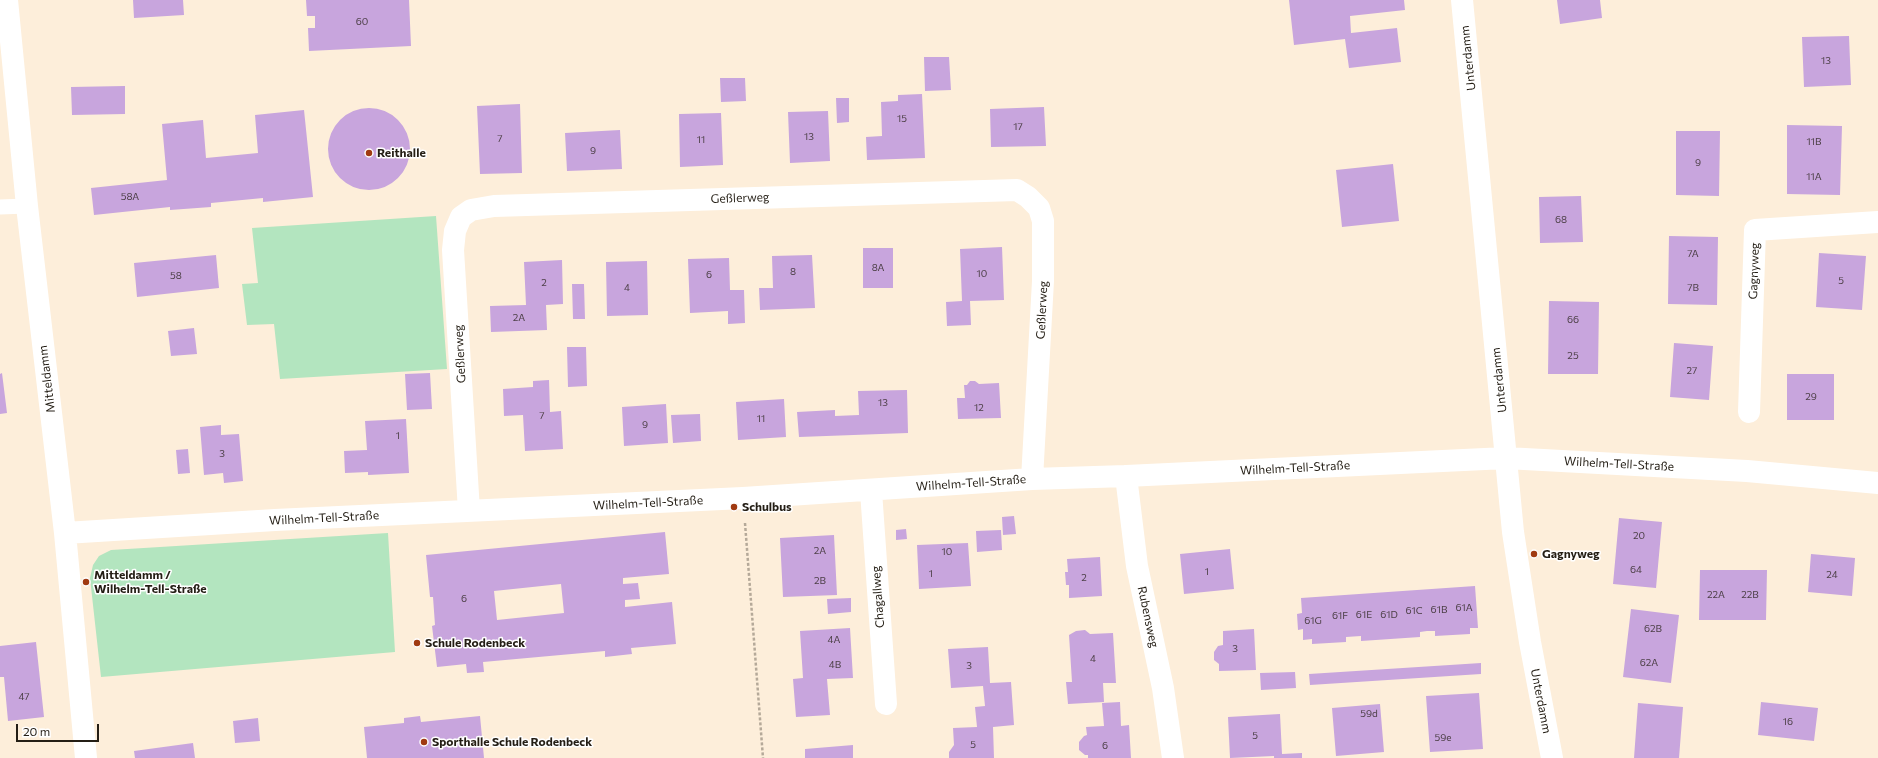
<!DOCTYPE html>
<meta charset="utf-8">
<style>
body{margin:0}
#map{position:relative;width:1878px;height:758px;overflow:hidden;background:#fdeeda;font-family:Commissioner,sans-serif}
canvas{display:block}
.scale{position:absolute;left:16px;top:724px;width:83px;height:18px;box-sizing:border-box;border:2px solid #241e15;border-top:0;padding-left:5px;font-size:12px;line-height:14px;white-space:nowrap;color:#241e15;-webkit-text-stroke:3px #fff;paint-order:stroke}
</style>
<div id="map">
<canvas width="1878" height="758"></canvas>
<div class="scale">20 m</div>
</div>
<script>
const ctx = document.querySelector('canvas').getContext('2d');
ctx.lineJoin = 'round';
function fill(path, color) { ctx.fillStyle = color; ctx.fill(path, 'evenodd'); }
const shape = rows => new Path2D(rows.map(r => 'M' + r).join(''));
function stroke(path, color, width, dash) { ctx.strokeStyle = color; ctx.lineWidth = width; ctx.lineCap = dash ? 'butt' : 'round'; ctx.setLineDash(dash || []); ctx.stroke(path); }
function write(font, color, halo, rows, align = 'center') {
  ctx.font = font + ' Commissioner,sans-serif'; ctx.lineWidth = 3; ctx.setLineDash([]); ctx.textBaseline = 'middle'; ctx.strokeStyle = halo; ctx.fillStyle = color; for (const [text, x, y, turn = 0] of rows) {
    ctx.save(); ctx.translate(x, y); ctx.rotate((+turn || 0) * Math.PI / 180); ctx.textAlign = isNaN(turn) ? turn : align; if (halo) ctx.strokeText(text, 0, 0); ctx.fillText(text, 0, 0); ctx.restore();
  }
}
const green = shape([
 [436,216,447,369,280,379,274,324,247,325,242,284,258,283,252,228],
 [388,533,395,652,101,677,90,578,93,565,99,556,111,550]
]);
const building = shape([
 [133,0,183,0,184,15,134,18],
 [306,0,409,0,411,46,309,51,308,28,315,28,315,16,307,16],
 [1289,0,1404,0,1405,10,1350,16,1351,33,1397,28,1401,62,1349,68,1345,39,1294,45],
 [1557,0,1600,0,1602,18,1560,24],
 [1849,36,1851,85,1804,87,1802,37],
 [924,57,949,57,951,90,925,91],
 [720,78,745,78,746,101,721,102],
 [125,86,125,114,72,115,71,87],
 [922,94,925,158,867,160,866,137,882,136,881,102,898,101,898,95],
 [836,98,849,98,849,122,837,123],
 [520,104,522,173,480,174,477,106],
 [1044,107,1046,146,991,147,990,109],
 '328 149a41 41 0 1 1 82 0a41 41 0 1 1-82 0Z',
 [304,110,313,197,263,202,263,198,211,203,211,207,170,210,170,207,94,215,91,188,167,180,162,124,203,120,206,158,258,153,255,115],
 [828,111,830,161,790,163,788,112],
 [721,113,723,165,680,167,679,114],
 [1787,125,1842,126,1840,195,1787,194],
 [620,130,622,169,567,171,565,133],
 [1676,131,1720,131,1719,196,1676,195],
 [1393,164,1399,221,1342,227,1336,170],
 [1581,196,1583,242,1540,243,1539,197],
 [1669,236,1718,237,1717,305,1668,304],
 [1002,247,1004,300,970,301,971,325,947,326,946,302,962,301,960,249],
 [863,248,893,248,893,288,863,288],
 [1819,253,1866,256,1862,310,1816,307],
 [216,255,219,288,137,297,134,263],
 [812,255,815,308,760,310,759,288,773,288,772,256],
 [729,258,730,290,744,290,745,323,728,324,728,311,690,313,688,259],
 [562,260,563,304,546,305,547,330,491,332,490,306,526,305,524,262],
 [647,261,648,315,607,316,606,262],
 [572,284,584,284,585,319,573,319],
 [1549,301,1599,302,1598,374,1548,374],
 [194,328,197,354,171,356,168,331],
 [1674,343,1713,346,1709,400,1670,397],
 [567,347,586,347,587,386,568,387],
 [2,373,7,413,0,414,0,374],
 [430,373,432,409,407,410,405,374],
 [1787,374,1834,374,1834,420,1787,420],
 [549,380,550,412,561,411,563,449,525,451,523,415,504,416,503,389,533,387,533,381],
 [970,381,975,381,979,384,999,383,1001,418,958,419,957,398,965,398,964,385,967,385],
 [907,390,908,433,799,437,797,412,835,410,835,416,859,415,858,391],
 [784,399,786,437,738,440,736,402],
 [666,404,668,443,624,446,622,407],
 [700,414,701,441,673,443,671,415],
 [406,419,409,473,368,475,368,472,345,473,344,451,367,450,365,421],
 [221,425,221,435,239,434,243,481,224,483,223,473,204,475,200,427],
 [188,449,190,473,178,474,176,450],
 [1014,516,1016,534,1003,535,1002,517],
 [1619,518,1662,522,1656,588,1613,584],
 [906,529,907,539,896,540,896,530],
 [1001,530,1002,550,977,552,976,531],
 [665,532,669,574,623,578,623,584,638,583,640,599,625,600,625,607,672,602,676,644,631,648,632,654,605,657,605,651,483,662,484,672,467,673,466,664,437,667,432,626,435,625,433,597,430,597,426,555],
 [561,584,564,613,497,620,494,591],
 [834,535,837,595,783,597,780,538],
 [968,543,971,586,919,589,917,545],
 [1230,549,1234,589,1184,594,1180,554],
 [1811,554,1855,558,1852,596,1808,592],
 [1100,557,1102,596,1069,598,1069,585,1066,585,1065,572,1068,572,1067,559],
 [1700,570,1767,570,1766,620,1699,620],
 [1475,586,1478,628,1470,628,1470,634,1435,636,1435,631,1427,631,1420,632,1420,637,1361,641,1361,636,1346,637,1346,642,1312,644,1312,639,1303,640,1303,629,1298,630,1297,614,1302,613,1301,598],
 [851,598,851,612,828,614,827,599],
 [1631,609,1679,615,1671,683,1623,677],
 [850,628,853,678,827,679,830,715,796,717,793,679,803,678,800,631],
 [1254,629,1256,670,1219,671,1219,664,1214,660,1214,652,1218,646,1223,645,1223,631],
 [1085,630,1090,634,1113,633,1116,683,1103,683,1104,702,1068,704,1066,682,1072,682,1069,635,1076,631],
 [36,642,44,717,8,721,4,677,0,677,0,646],
 [988,647,990,683,1011,682,1014,725,993,727,994,758,949,758,949,752,954,745,953,728,977,727,975,707,985,706,983,686,951,688,948,649],
 [1481,663,1481,674,1310,685,1309,674],
 [1295,672,1296,688,1261,690,1260,673],
 [1479,693,1483,749,1430,752,1426,696],
 [1120,702,1121,726,1129,725,1131,758,1088,758,1088,755,1085,755,1079,750,1079,742,1084,736,1087,735,1086,727,1104,726,1102,703],
 [1761,702,1818,708,1814,741,1758,735],
 [1638,703,1683,707,1679,758,1634,758],
 [1380,704,1384,752,1336,756,1332,708],
 [1280,714,1282,754,1302,753,1302,758,1274,758,1274,756,1230,758,1228,717],
 [420,716,421,722,480,716,484,758,367,758,364,727,404,723,404,718],
 [258,718,260,741,235,743,233,721],
 [193,743,195,758,135,758,134,751],
 [853,745,853,758,805,758,805,749]
]);
const path = shape([
 [745,523,763,758]
]);
const service = shape([
 [0,207,27,206]
]);
const minor = shape([
 [7,0,27,206,65,533,86,758],
 [1462,0,1513,532,1530,642,1552,758],
 [1749,412,1755,230,1878,222],
 [1126,476,1137,566,1163,688,1173,758],
 [871,491,886,704],
 [469,511,453,250,455,231,461,217,471,210,494,206,1017,190,1028,197,1039,208,1043,221,1043,281,1032,479],
 [65,533,275,520,743,498,1032,479,1126,476,1506,458,1747,471,1878,483]
]);
const markers = [
 [369,153,4,"#a03a11"],
 [734,507,4,"#a03a11"],
 [1534,554,4,"#a03a11"],
 [86,582,4,"#a03a11"],
 [417,643,4,"#a03a11"],
 [424,742,4,"#a03a11"]
];
const numberNames = [
 ["60",362,22],
 ["13",1826,61],
 ["15",902,119],
 ["17",1018,127],
 ["13",809,137],
 ["7",500,139],
 ["11",701,140],
 ["11B",1814,142],
 ["9",593,151],
 ["9",1698,163],
 ["11A",1814,177],
 ["58A",130,197],
 ["68",1561,220],
 ["7A",1693,254],
 ["8A",878,268],
 ["8",793,272],
 ["10",982,274],
 ["6",709,275],
 ["58",176,276],
 ["5",1841,281],
 ["2",544,283],
 ["4",627,288],
 ["7B",1693,288],
 ["2A",519,318],
 ["66",1573,320],
 ["25",1573,356],
 ["27",1692,371],
 ["29",1811,397],
 ["13",883,403],
 ["12",979,408],
 ["7",542,416],
 ["11",761,419],
 ["9",645,425],
 ["1",398,436],
 ["3",222,454],
 ["20",1639,536],
 ["2A",820,551],
 ["10",947,552],
 ["64",1636,570],
 ["1",1207,572],
 ["1",931,574],
 ["24",1832,575],
 ["2",1084,578],
 ["2B",820,581],
 ["22A",1716,595],
 ["22B",1750,595],
 ["6",464,599],
 ["61A",1464,608],
 ["61B",1439,610],
 ["61C",1414,611],
 ["61E",1364,615],
 ["61D",1389,615],
 ["61F",1340,616],
 ["61G",1313,621],
 ["62B",1653,629],
 ["4A",834,640],
 ["3",1235,649],
 ["4",1093,659],
 ["62A",1649,663],
 ["4B",835,665],
 ["3",969,666],
 ["47",24,697],
 ["59d",1369,714],
 ["16",1788,722],
 ["5",1255,736],
 ["59e",1443,738],
 ["5",973,745],
 ["6",1105,746]
];
const streetNames = [
 ["Unterdamm",1468,58,-96],
 ["Geßlerweg",740,198,-2],
 ["Gagnyweg",1754,271,-88],
 ["Geßlerweg",1042,310,-87],
 ["Geßlerweg",460,354,-93],
 ["Mitteldamm",47,379,-97],
 ["Unterdamm",1499,380,-96],
 ["Wilhelm-Tell-Straße",1619,464,3],
 ["Wilhelm-Tell-Straße",1295,468,-3],
 ["Wilhelm-Tell-Straße",971,483,-4],
 ["Wilhelm-Tell-Straße",648,503,-3],
 ["Wilhelm-Tell-Straße",324,518,-3],
 ["Chagallweg",878,597,-94],
 ["Rubensweg",1148,617,78],
 ["Unterdamm",1541,701,79]
];
const poiNames = [
 ["Reithalle",377,153],
 ["Schulbus",742,507],
 ["Gagnyweg",1542,554],
 ["Mitteldamm /",94,575],
 ["Wilhelm-Tell-Straße",94,589],
 ["Schule Rodenbeck",425,643],
 ["Sporthalle Schule Rodenbeck",432,742]
];
fill(green, '#b3e5bf');
fill(building, '#c8a5dd');
stroke(path, '#b5a999', 2.5, [3, 2]);
stroke(service, '#fff', 15);
stroke(minor, '#fff', 22);
for (const [x, y, r, color] of markers) { const dot = new Path2D(); dot.arc(x, y, r, 0, 2 * Math.PI); ctx.fillStyle = color; ctx.fill(dot); stroke(dot, '#fff', 1.5); }
write('10px', '#4d4047', null, numberNames);
write('12px', '#241e15', '#fff', streetNames);
write('bold 12px', '#241e15', '#fff', poiNames, 'left');
</script>
